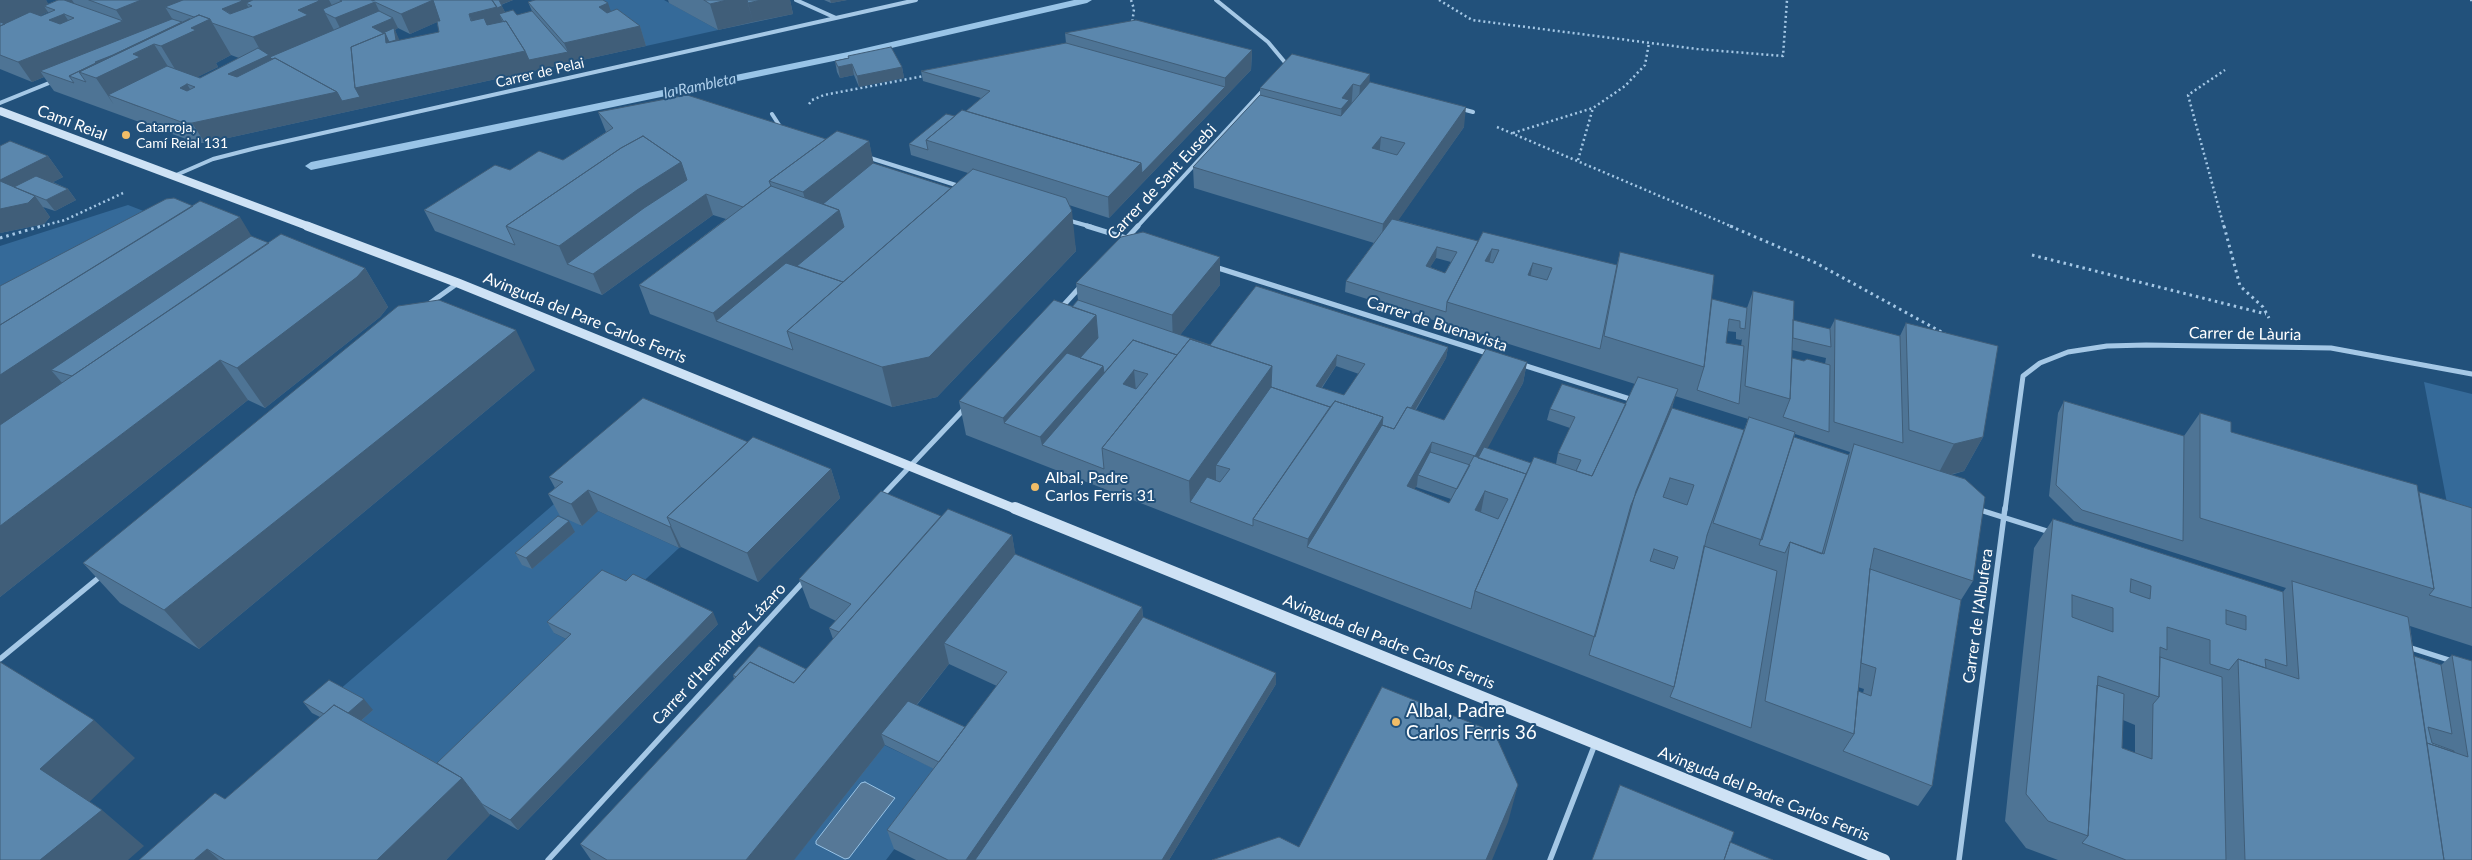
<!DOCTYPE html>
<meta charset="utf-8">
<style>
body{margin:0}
canvas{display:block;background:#22517b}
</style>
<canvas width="2472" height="860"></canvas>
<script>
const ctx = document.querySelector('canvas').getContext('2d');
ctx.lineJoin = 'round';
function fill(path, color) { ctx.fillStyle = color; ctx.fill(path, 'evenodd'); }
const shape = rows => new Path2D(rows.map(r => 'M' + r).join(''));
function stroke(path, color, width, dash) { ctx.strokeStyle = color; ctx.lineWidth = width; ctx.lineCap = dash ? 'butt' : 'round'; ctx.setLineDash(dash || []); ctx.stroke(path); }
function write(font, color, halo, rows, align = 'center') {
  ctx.font = font + ' Lato,sans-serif'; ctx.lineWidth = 4; ctx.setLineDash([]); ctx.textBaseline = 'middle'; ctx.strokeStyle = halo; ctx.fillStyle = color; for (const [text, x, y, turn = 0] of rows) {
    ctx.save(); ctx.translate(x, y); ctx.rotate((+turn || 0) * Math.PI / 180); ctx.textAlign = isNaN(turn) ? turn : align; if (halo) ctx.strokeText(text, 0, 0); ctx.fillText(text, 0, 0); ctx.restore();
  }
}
const green = shape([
 [583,0,664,0,718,30,646,46],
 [128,205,185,227,0,329,0,246],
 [2424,382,2472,394,2472,545,2454,540],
 [561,498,581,526,598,511,679,548,632,592,554,633,578,645,436,783,347,733,338,691],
 [884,745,950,776,886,860,794,860]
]);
const water = shape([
 [865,782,895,798,849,858,845,859,816,844,816,841,861,783,865,782]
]);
const stream = shape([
 [1074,0,1092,0,1087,3,848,58,311,170,305,166,311,162,848,52,1074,0]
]);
const pathFar1 = shape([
 [1131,0,1134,9,1132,24],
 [1439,0,1472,20,1697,49,1783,56,1787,0],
 [2470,0,2472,0],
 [809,104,812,100,824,95,924,76],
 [1497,127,1733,227],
 [1513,133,1593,108,1625,86,1645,65,1649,43],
 [1578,160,1593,108],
 [38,227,65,220,123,193],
 [2224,227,2188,95,2225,70]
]);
const path = shape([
 [1730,226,1816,263,1945,334],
 [2224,226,2240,286,2263,307,2269,318],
 [0,238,42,226],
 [2032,255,2266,314]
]);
const streetFar2 = shape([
 [796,0,836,18],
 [1216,0,1268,42,1288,66],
 [0,103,54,81],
 [1462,109,1473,112],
 [772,114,781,128],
 [867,157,959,186],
 [174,176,213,159,256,148,916,0],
 [1067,220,1092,227],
 [1137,227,1265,88]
]);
const streetFar1 = shape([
 [1087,226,1126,238],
 [1127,238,1138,226],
 [1215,267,1490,354],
 [430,303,458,283],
 [1060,309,1081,286],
 [1520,364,1633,400],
 [881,497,966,407],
 [1977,509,1979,510],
 [2005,510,2023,376,2040,363,2068,352,2107,346,2146,345,2331,348,2472,374]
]);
const street = shape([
 [1977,509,2050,532],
 [2408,647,2452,661],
 [0,659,102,575],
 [548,860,804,581],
 [1550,860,1595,744],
 [1959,860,2005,508]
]);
const secondaryFar2 = shape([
 [0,111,310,227]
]);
const secondaryFar1 = shape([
 [307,226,458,283,1018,510]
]);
const secondary = shape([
 [1015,508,1884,860]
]);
const wall = shape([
 [0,0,46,0,48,4,58,0,373,0,373,1,513,0,501,5,505,12,517,15,532,11,528,2,611,11,640,26,646,46,205,143,197,143,54,91,44,77,32,82,0,69],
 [48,12,49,13,41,16,39,16],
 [437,22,439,32,399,41,395,30,398,28,410,34],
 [231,55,239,58,200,78,197,77,218,67,216,63],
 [668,0,790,0,793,14,718,30,669,3],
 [824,0,847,0,831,3],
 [1065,33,1252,50,1251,70,1109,218,1069,205,1076,251,937,397,892,407,650,314,639,285,726,219,713,215,602,295,435,231,424,210,510,170,563,160,606,132,598,112,826,139,869,141,873,163,951,188,968,173,911,155,909,144,955,116,966,111,981,98,923,81,921,71,1066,43],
 [835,61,902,67,904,78,859,87,854,75,840,78,837,72],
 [1370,82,1464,127,1398,220,1478,241,1617,265,1620,252,1712,299,1747,308,1753,291,1793,320,1830,329,1835,319,1900,336,1906,323,1983,437,1964,471,1951,475,1973,581,1961,600,1932,786,1918,806,966,435,959,401,1073,307,1078,300,1076,283,1220,285,1180,335,1210,345,1448,347,1446,358,1416,410,1444,420,1527,362,1523,383,1487,448,1531,463,1556,464,1558,453,1570,428,1547,420,1550,409,1626,404,1635,384,1345,292,1346,281,1374,243,1194,188,1193,167,1260,95,1260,88],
 [1436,258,1451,262,1445,273,1430,267],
 [1727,331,1736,332,1736,339,1741,340,1742,339,1741,346,1726,343],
 [1792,350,1826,358,1825,364,1804,361,1792,358],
 [1336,366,1359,374,1344,395,1322,388],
 [1675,396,1748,419,1744,430,1672,408],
 [1795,434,1850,452,1849,455,1794,437],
 [1417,485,1416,487,1451,499,1449,503,1414,489],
 [1722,492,1706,539,1707,535],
 [1858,687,1864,689,1863,693,1858,691],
 [48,156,63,177,53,182,68,189,76,200,55,211,43,207,50,217,44,224,0,233],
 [251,236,269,243,365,268,388,307,380,317,265,408,248,400,0,597,0,286],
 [535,370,199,649,120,603,83,563],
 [2064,401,2184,436,2200,413,2231,432,2419,492,2472,508,2472,646,2410,626,2414,656,2441,665,2452,655,2472,661,2472,860,2058,860,2026,848,2005,821,2034,548,2053,519,2283,592,2286,588,2074,521,2049,496,2058,413],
 [2123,720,2135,725,2135,753,2122,748],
 [748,442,831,469,840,498,758,582,681,547,679,548,598,511,582,526,560,516,548,494,555,488,549,477],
 [941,516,1012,535,1015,554,1142,607,1143,617,1276,684,1169,860,916,860,894,849,887,830,934,769,885,745,794,860,591,860,580,844,734,679,733,675,806,669,833,639,829,628,836,621,810,608,799,579],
 [949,664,997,686,965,727,917,705],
 [575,532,532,569,522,565,515,553],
 [547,622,718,624,518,830,490,814,446,860,139,860,225,799,320,717,312,713,303,702,373,710,361,721,437,763,566,639,554,633]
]);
const shadedWall = shape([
 [0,0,46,0,51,9,44,6,48,12,0,33],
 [65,0,72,0,83,17],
 [141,0,260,0,252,6,246,3,260,27,258,28,222,9,165,7,176,25,40,71,44,77,32,82,18,62,123,21,116,10],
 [309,0,329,0,336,13,325,13,335,32,239,94,228,74,264,57,253,37],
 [355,0,373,0,374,2,375,2,384,21,345,38,335,18],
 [433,0,442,20,410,34,401,14],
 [498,0,513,0,500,5],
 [727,0,747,0,753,22,718,30,710,4],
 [761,0,790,0,793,14,753,22,748,3],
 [830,0,847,0,831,3],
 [608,3,615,23,599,7],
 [502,6,507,17,500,16,505,27,480,40,469,14],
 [64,14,77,34,49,20],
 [393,18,398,28,395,30,399,39,401,50,568,52,564,43,640,26,646,46,205,143,192,123,355,88,372,27],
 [210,19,231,55,216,63,218,67,184,84,161,46,154,44,177,81,161,90,163,94,139,107,108,95,114,105,96,78,90,75,100,70,95,62,113,55,120,66,124,64,122,60,148,47,144,40,161,33,163,36,165,35,169,42,176,39,170,37],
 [1252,50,1251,70,1109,218,1108,197,1141,163,1225,87,1225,78],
 [852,64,854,75,840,78,838,67],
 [902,67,904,78,859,87,857,76],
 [1370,74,1368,102,1358,113,1360,86],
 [187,84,199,104,180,88],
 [1353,84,1351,112,1340,137,1342,98],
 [1466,107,1464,127,1381,245,1383,224],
 [1381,137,1379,158,1372,148],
 [869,141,876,174,809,215,803,192],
 [48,156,63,177,30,194,35,196,50,217,44,224,0,233,0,180],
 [681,162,694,201,567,264,559,246,637,190],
 [68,189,76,200,55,211,46,200],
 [706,194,713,215,602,295,593,274],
 [839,210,847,238,716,321,713,313],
 [1072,211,1076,251,937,397,892,407,882,367],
 [240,217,264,257,51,370,69,391,0,439,0,341],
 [1437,247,1436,258,1424,277,1426,266],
 [1492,249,1488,270,1485,261],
 [1220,257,1220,285,1173,344,1172,315],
 [1533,263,1529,284,1528,275],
 [365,268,388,307,380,317,265,408,237,368],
 [1096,315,1099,349,1004,423,1003,418],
 [516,330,535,370,199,649,164,610],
 [1448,347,1446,358,1391,450,1393,439],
 [1133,350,1042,445,1040,437,1103,366],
 [1337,355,1336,366,1315,397,1316,386],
 [220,360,248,400,0,597,0,526],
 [1527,362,1523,383,1477,468,1475,456],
 [1272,366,1271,409,1216,465,1216,486,1190,502,1189,481],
 [1134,370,1136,391,1123,384],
 [1678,389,1665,429,1625,527,1636,491],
 [1383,417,1380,446,1307,547,1308,539],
 [1983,437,1964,471,1936,478,1954,444],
 [1432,442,1429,463,1418,475,1417,485,1404,508,1407,486],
 [831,469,840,498,758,582,747,553],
 [588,490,598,511,582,526,571,504],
 [1485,491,1481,512,1475,510],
 [569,521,575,532,532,569,526,558],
 [671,526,681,547,679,548,670,527],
 [1012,535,1019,575,944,643,949,664,890,738,881,734,885,745,794,860,746,860],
 [1142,607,1144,628,985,860,966,860],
 [713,612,718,624,518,830,510,820],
 [1276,673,1276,684,1169,860,1162,860],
 [364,699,373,710,347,733,338,722],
 [94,720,135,758,84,807,40,769],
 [462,778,490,815,446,860,377,860],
 [1518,785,1508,822,1492,860,1486,860],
 [102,810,144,846,128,860,40,860],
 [207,849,219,860,194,860]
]);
const building = shape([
 [58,0,64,0,123,21,18,62,0,55,0,26,30,12,41,16,55,10,44,6,58,0],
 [64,14,74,18,60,24,49,20,64,14],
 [89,0,141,0,116,10,89,0],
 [183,0,241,0,242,1,222,9,230,14,252,6,246,3,253,0,318,0,319,1,298,10,308,15,253,37,212,23,210,19,199,15,194,17,165,7,183,0],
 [340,0,371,0,373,1,375,0,492,0,497,7,469,14,471,21,484,18,487,25,506,21,525,51,355,88,351,47,385,33,386,43,439,32,437,21,440,21,433,0,401,14,375,2,335,18,325,13,323,9,342,1,340,0],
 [492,0,499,0,502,6,497,8,492,0],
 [535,0,603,0,608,3,599,7,607,13,617,9,640,26,564,43,528,2,535,0],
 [704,0,727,0,710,4,704,0],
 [747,0,761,0,748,3,747,0],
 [513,10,517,15,532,11,568,52,529,60,525,51,506,21,504,22,499,14,513,10],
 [379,11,393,18,372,27,383,33,394,28,396,40,389,42,385,33,351,47,355,88,360,97,342,101,337,92,275,58,272,59,270,57,379,11],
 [199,15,210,19,191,28,196,30,161,46,154,44,133,54,140,57,96,78,79,72,199,15],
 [172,19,182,22,113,55,95,62,96,63,69,76,74,83,40,71,172,19],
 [189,19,190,19,79,72,86,82,69,76,189,19],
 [1136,20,1252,50,1225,78,1065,33,1136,20],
 [0,22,5,24,0,26,0,22],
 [1066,43,1225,87,1142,173,1141,163,966,111,990,91,921,71,1066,43],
 [891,47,902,67,857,76,852,64,838,67,835,61,849,58,848,56,891,47],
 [258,48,269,55,228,74,237,77,275,58,337,92,192,123,184,123,108,95,167,66,200,78,258,48],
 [187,84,195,87,187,91,180,88,187,84],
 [1292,54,1370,74,1360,86,1353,84,1342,98,1349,100,1341,109,1260,88,1292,54],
 [1370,82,1466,107,1383,224,1193,167,1260,95,1341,116,1370,82],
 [1381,137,1405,143,1397,155,1372,148,1381,137],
 [687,95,826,139,769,181,771,186,743,207,706,194,593,274,567,264,644,208,687,180,681,162,643,136,621,148,506,226,515,245,424,210,495,165,510,170,539,151,563,160,613,128,598,112,687,95],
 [962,110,1141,163,1108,197,926,140,962,110],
 [946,114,955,116,926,140,928,150,909,144,946,114],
 [837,131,869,141,803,192,769,181,837,131],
 [643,136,681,162,637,190,559,246,506,226,621,148,643,136],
 [10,141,48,156,0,180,0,146,10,141],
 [873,163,951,188,843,282,797,266,844,227,839,210,823,204,873,163],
 [973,169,1066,198,1072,211,929,357,882,367,787,331,973,169],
 [36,176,68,189,46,200,14,187,36,176],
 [0,181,35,196,28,203,0,209,0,181],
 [771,186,839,210,713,313,639,285,771,186],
 [174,198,193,206,0,325,0,286,166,199,174,198],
 [200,201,240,217,0,375,0,325,200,201],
 [1392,219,1478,241,1447,302,1446,312,1346,281,1392,219],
 [1437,247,1457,252,1445,273,1426,266,1437,247],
 [1143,232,1220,257,1172,315,1076,283,1121,237,1143,232],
 [1483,232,1617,265,1600,349,1447,302,1483,232],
 [1492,249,1499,250,1493,263,1485,261,1492,249],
 [1533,263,1552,268,1547,280,1528,275,1533,263],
 [281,234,365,268,357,277,237,368,220,360,0,526,0,425,281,234],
 [251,236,269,243,72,376,51,370,251,236],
 [1620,252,1714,275,1704,367,1604,336,1620,252],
 [786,263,843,282,787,331,793,350,716,321,786,263],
 [1256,286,1448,347,1411,408,1407,407,1394,429,1382,425,1383,417,1335,401,1330,407,1271,387,1272,366,1190,339,1177,355,1133,340,1104,373,1103,366,1080,358,1098,338,1096,315,1072,307,1078,300,1210,345,1256,286],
 [1337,355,1365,364,1344,395,1316,386,1337,355],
 [1753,291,1794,301,1790,399,1745,386,1753,291],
 [1712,299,1747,308,1745,329,1740,328,1740,321,1729,319,1726,343,1744,346,1739,404,1697,390,1704,367,1712,299],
 [439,300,516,330,164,610,83,563,398,306,439,300],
 [1054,300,1096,315,1003,418,959,401,1054,300],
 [1835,319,1900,336,1903,443,1834,422,1835,319],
 [1793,320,1830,329,1831,347,1793,338,1793,320],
 [1906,323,1998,346,1983,437,1954,444,1909,430,1906,323],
 [1190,339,1272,366,1189,481,1102,448,1190,339],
 [1133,340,1177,355,1102,448,1104,469,1042,445,1133,340],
 [1134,370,1148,374,1136,389,1123,384,1134,370],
 [1486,349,1527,362,1475,456,1432,442,1407,486,1449,503,1474,456,1526,474,1475,591,1471,609,1307,547,1382,425,1394,429,1407,407,1444,420,1486,349],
 [1485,491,1508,499,1498,519,1475,510,1485,491],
 [1067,353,1103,366,1040,437,1004,423,1067,353],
 [1792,358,1804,361,1807,359,1830,365,1829,432,1783,417,1790,399,1792,358],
 [1638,377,1678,389,1636,491,1595,637,1475,591,1534,457,1592,476,1638,377],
 [1562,384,1626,404,1592,476,1576,471,1581,460,1558,453,1575,417,1550,409,1562,384],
 [1271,387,1330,407,1253,519,1253,526,1190,502,1207,477,1220,482,1230,469,1216,465,1271,387],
 [643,398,748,442,667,517,671,526,670,527,588,490,571,504,548,494,563,482,549,477,643,398],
 [1335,401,1383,417,1308,539,1253,519,1335,401],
 [2064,401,2184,436,2183,541,2082,510,2056,485,2064,401],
 [1672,408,1744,430,1707,535,1674,687,1589,655,1631,505,1672,408],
 [1670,478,1694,485,1687,505,1663,497,1670,478],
 [1654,549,1678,557,1674,569,1650,561,1654,549],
 [2200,413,2231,422,2231,432,2417,485,2434,589,2200,518,2200,413],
 [1749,417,1795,432,1762,540,1713,523,1749,417],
 [753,437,831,469,747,553,667,517,753,437],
 [1794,437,1849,455,1822,554,1790,542,1785,553,1759,545,1794,437],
 [1854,444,1965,479,1985,497,1973,581,1874,548,1870,569,1854,734,1765,701,1790,542,1824,554,1854,444],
 [1484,447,1531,463,1526,474,1478,458,1484,447],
 [1430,452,1470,465,1457,489,1418,475,1430,452],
 [881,491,941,516,839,632,829,628,851,604,799,579,881,491],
 [2419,492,2472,508,2472,608,2429,595,2434,589,2419,492],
 [948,509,1012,535,746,860,607,860,580,844,750,662,794,683,948,509],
 [558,516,569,521,526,558,515,553,558,516],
 [2053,519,2283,592,2287,666,2265,659,2266,668,2238,659,2229,670,2210,664,2210,640,2167,627,2167,650,2160,647,2159,697,2098,676,2088,836,2048,821,2026,794,2053,519],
 [2131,579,2151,586,2150,599,2130,592,2131,579],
 [2072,595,2113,608,2113,632,2072,617,2072,595],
 [2226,610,2246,616,2246,630,2226,624,2226,610],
 [1704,546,1777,571,1751,728,1670,697,1674,687,1704,546],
 [1015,554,1142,607,966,860,948,860,887,830,1007,672,944,643,1015,554],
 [1870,569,1961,600,1932,786,1843,751,1854,734,1858,691,1871,696,1876,668,1861,663,1870,569],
 [602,570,626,581,633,574,713,612,510,820,482,804,462,778,437,763,571,634,547,622,602,570],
 [2292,581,2408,617,2444,860,2245,860,2238,659,2299,679,2292,581],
 [1143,617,1276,673,1162,860,975,860,1143,617],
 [759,646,806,669,794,683,750,662,736,677,733,675,759,646],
 [2452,655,2472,661,2472,860,2444,860,2427,743,2468,757,2452,655],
 [2414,656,2441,665,2452,734,2428,727,2432,743,2454,751,2454,752,2427,743,2414,656],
 [2160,657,2222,677,2226,860,2126,860,2082,843,2088,836,2097,685,2124,694,2122,748,2152,759,2153,704,2159,697,2160,657],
 [0,662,94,720,40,769,102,810,40,860,0,860,0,662],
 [329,680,364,699,348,713,334,705,324,714,303,702,329,680],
 [1382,687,1494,732,1518,785,1486,860,1212,860,1279,837,1299,847,1382,687],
 [908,701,965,727,939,762,881,734,908,701],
 [334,705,462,778,377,860,225,860,207,849,194,860,139,860,215,793,225,799,334,705],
 [1620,785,1734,832,1724,860,1592,860,1620,785],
 [1730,842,1773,860,1724,860,1730,842]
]);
const markers = [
 [126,135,5,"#f1bd67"],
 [1035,487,5,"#f1bd67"],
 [1396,722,5,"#f1bd67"]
];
const farStreetnames = [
 ["Carrer de Pelai",540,73,-13]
];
const farPoinames = [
 ["Catarroja,",136,127],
 ["Camí Reial 131",136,143]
];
const farWaternames = [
 ["la Rambleta",700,86,-12]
];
const streetNames = [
 ["Camí Reial",72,123,21],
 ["Carrer de Sant Eusebi",1162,182,-47],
 ["Avinguda del Pare Carlos Ferris",585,318,22],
 ["Carrer de Buenavista",1437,324,18],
 ["Carrer de Làuria",2245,334,1],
 ["Carrer de l'Albufera",1978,616,-82],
 ["Avinguda del Padre Carlos Ferris",1389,642,22],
 ["Carrer d'Hernández Lázaro",719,654,-47],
 ["Avinguda del Padre Carlos Ferris",1764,794,22]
];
const poiNames = [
 ["Albal, Padre",1045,478],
 ["Carlos Ferris 31",1045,496]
];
const nearPoinames = [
 ["Albal, Padre",1406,711],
 ["Carlos Ferris 36",1406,733]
];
fill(green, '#356a99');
fill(water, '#567897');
stroke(water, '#99c4e7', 1);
fill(stream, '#99c4e7');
stroke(pathFar1, '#a5c8e6', 2.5, [2, 3]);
stroke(path, '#a5c8e6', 3, [2.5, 4]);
stroke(streetFar2, '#a5c8e6', 4);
stroke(streetFar1, '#a5c8e6', 5);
stroke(street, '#a5c8e6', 5.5);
stroke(secondaryFar2, '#cee2f5', 8);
stroke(secondaryFar1, '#cee2f5', 9);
stroke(secondary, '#cee2f5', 12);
fill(wall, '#4e7495');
fill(shadedWall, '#405e79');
fill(building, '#5b87ad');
stroke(building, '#405e79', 1);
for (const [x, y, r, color] of markers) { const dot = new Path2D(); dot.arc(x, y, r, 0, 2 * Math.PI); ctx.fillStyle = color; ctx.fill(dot); stroke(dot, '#22517b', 2); }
write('14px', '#fff', '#22517b', farStreetnames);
write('14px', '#fff', '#22517b', farPoinames, 'left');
write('italic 15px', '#b0d1ed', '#22517b', farWaternames);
write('16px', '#fff', '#22517b', streetNames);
write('16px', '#fff', '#22517b', poiNames, 'left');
write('19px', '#fff', '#22517b', nearPoinames, 'left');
</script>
